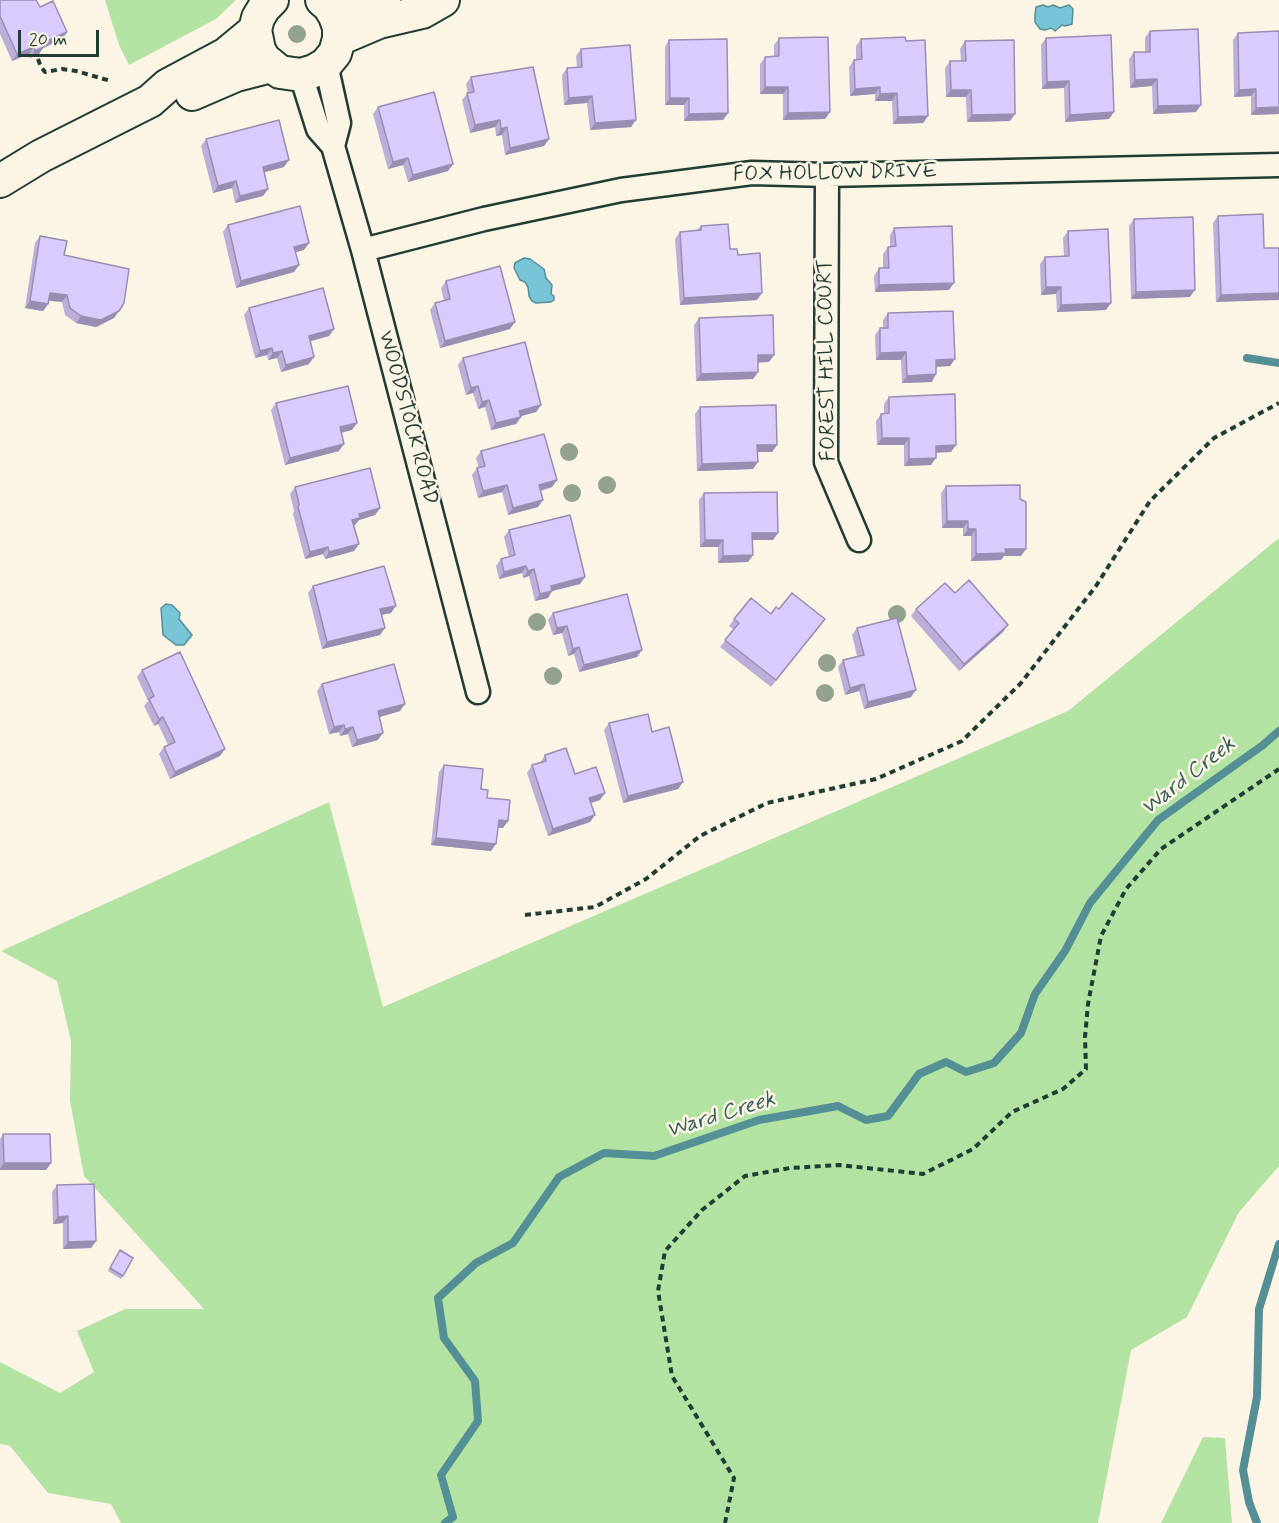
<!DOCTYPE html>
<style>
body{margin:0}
#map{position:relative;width:1279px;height:1523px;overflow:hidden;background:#fcf5e5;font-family:Mynerve,sans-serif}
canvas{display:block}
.scale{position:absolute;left:18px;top:30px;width:81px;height:27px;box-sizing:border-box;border:3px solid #1f3d34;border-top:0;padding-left:8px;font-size:18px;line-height:21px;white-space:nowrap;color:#1f3d34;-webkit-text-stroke:4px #fcf5e5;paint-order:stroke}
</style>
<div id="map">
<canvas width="1279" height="1523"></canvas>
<div class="scale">20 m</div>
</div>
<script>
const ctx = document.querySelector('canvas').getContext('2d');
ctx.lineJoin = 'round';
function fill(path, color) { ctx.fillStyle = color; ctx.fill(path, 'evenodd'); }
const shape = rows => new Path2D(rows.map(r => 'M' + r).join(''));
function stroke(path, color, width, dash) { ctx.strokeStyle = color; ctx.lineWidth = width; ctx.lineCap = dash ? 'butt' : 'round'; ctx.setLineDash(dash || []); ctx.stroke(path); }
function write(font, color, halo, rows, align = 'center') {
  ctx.font = font + ' Mynerve,sans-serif'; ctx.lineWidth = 5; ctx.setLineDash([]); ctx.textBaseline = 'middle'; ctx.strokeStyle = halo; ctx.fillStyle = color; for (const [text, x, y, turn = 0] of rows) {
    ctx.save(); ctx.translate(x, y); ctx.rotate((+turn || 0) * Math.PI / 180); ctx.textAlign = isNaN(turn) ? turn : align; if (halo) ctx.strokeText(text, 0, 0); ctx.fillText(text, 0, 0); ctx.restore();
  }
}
const green = shape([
 [105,0,236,0,216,19,129,65,119,45],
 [1279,538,1279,1166,1239,1212,1187,1317,1131,1350,1098,1523,121,1523,111,1504,48,1493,10,1446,0,1444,0,1362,60,1393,94,1372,77,1331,125,1309,204,1309,84,1176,70,1101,71,1041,57,981,1,951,329,802,383,1007,1068,711],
 [1203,1437,1225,1438,1232,1523,1161,1523]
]);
const water = shape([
 [1043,5,1048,7,1053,5,1060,8,1069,5,1073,9,1072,24,1065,26,1062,25,1055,31,1051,28,1045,30,1040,29,1035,22,1035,15,1036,7,1043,5],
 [524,258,530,259,544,269,546,278,552,285,551,294,554,296,554,300,551,302,536,303,532,301,529,296,528,287,525,282,520,280,514,268,515,263,524,258],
 [166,604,172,605,180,613,179,619,192,635,184,645,176,645,163,635,161,608,166,604]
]);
const stream = shape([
 [1247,358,1279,363],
 [445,1523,453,1517,441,1475,478,1421,475,1381,444,1338,438,1298,476,1263,513,1243,559,1177,604,1153,654,1156,759,1120,838,1106,866,1120,888,1116,919,1074,946,1062,966,1072,994,1063,1021,1033,1035,994,1065,951,1090,903,1158,820,1263,745,1279,731],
 [1257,1523,1249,1502,1243,1470,1257,1397,1259,1309,1279,1244]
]);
const path = shape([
 [38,59,41,67,45,72,62,69,76,71,111,81],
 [525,915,595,907,646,879,700,836,767,803,876,779,962,741,1021,683,1096,586,1150,501,1214,438,1279,403],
 [725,1523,734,1478,672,1376,658,1291,665,1251,702,1210,745,1176,790,1168,839,1165,923,1174,973,1149,1012,1112,1063,1089,1086,1069,1085,1037,1088,1004,1101,936,1126,889,1161,849,1279,769]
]);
const minor = shape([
 [326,64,339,123,333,146],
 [301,75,318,129,333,146,363,250,478,692],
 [827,175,826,462,859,540],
 [363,250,484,219,621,190,752,173,827,175,1279,165]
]);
const secondary = shape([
 [272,0,264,8,258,18,255,30,259,50,264,59,280,72,301,75,314,71,326,64,335,53,339,39,339,27,335,16,329,6,322,0],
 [329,6,343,7,384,0],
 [339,39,379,22,422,12,443,0],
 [192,94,236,75,271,66],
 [0,181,41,156,150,101,168,85,226,54,255,30]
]);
const trees = [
 [297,34],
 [569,452],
 [607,485],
 [572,493],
 [897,614],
 [537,622],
 [827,663],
 [553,676],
 [825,693]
];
const wall = shape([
 [0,0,40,7,67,32,62,39,43,48,39,54,30,58,29,54,12,61,0,34],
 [1150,31,1196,112,1153,114,1152,86,1130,88,1129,59,1134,52,1145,52,1145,38],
 [1238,33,1279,114,1251,115,1251,96,1234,97,1233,40],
 [779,38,830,112,825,119,783,120,783,94,760,94,760,64,765,57,774,56,774,45],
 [1046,38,1109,119,1065,122,1064,88,1042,89,1041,45],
 [861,39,928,116,923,123,893,124,892,101,875,101,875,94,850,96,849,67,854,60,856,60,856,46],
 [669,40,728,113,723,120,684,121,684,105,665,105,665,47],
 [965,41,1010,121,967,122,966,97,946,97,945,68,950,61,961,61,960,49],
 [581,49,631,127,590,130,587,103,564,105,562,75,567,68,577,67,576,56],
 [471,77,549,139,544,146,505,155,502,135,496,136,495,127,470,133,462,100,468,93,466,84],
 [378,107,453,164,448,171,408,182,403,165,388,169,373,114],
 [206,139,284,167,264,172,268,189,263,196,235,203,232,188,213,193,201,146],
 [1218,216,1264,248,1216,302,1213,223],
 [1134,219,1190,297,1131,299,1129,226],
 [228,225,304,250,295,252,299,265,294,272,236,288,223,232],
 [701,226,730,249,757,300,680,305,675,239,680,232,697,230],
 [894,228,949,290,875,292,874,276,879,268,883,268,883,254,888,247,890,246,890,235],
 [1068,231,1106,310,1057,312,1056,294,1041,295,1040,264,1045,257,1064,256,1063,238],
 [40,236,124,303,114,318,96,327,76,323,65,315,62,302,49,301,48,304,43,311,25,308,35,243],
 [446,281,510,329,440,348,430,310,435,303,444,301,441,288],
 [249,308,334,329,329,336,310,341,309,364,281,372,277,358,268,360,267,355,255,358,244,315],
 [888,313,955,359,950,366,936,367,932,382,902,383,901,360,876,360,875,335,880,328,883,328,883,320],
 [699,318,774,355,769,362,758,362,758,372,753,379,696,381,694,325],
 [463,358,541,405,536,412,521,416,516,424,491,430,485,407,478,409,473,393,466,395,458,365],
 [889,397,951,452,936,452,931,465,904,466,904,445,877,445,876,421,881,414,884,414,884,404],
 [276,403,352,430,341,433,339,451,285,465,271,410],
 [700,407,777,445,772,452,757,452,753,469,697,471,695,414],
 [481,451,557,480,552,487,541,491,543,500,538,507,508,515,502,492,478,498,472,475,477,468,479,468,476,458],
 [946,486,1021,556,1004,556,1001,560,971,561,971,536,963,536,963,528,942,528,941,493],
 [295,487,380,508,375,515,359,520,354,525,359,544,354,551,325,559,323,554,305,559,293,514,294,511,290,494],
 [704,493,773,540,752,540,753,555,748,562,718,563,718,547,700,547,699,500],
 [509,530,580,584,552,591,548,598,535,601,529,576,523,578,522,573,499,579,496,566,501,559,509,557,504,537],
 [313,586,391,613,381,615,380,635,322,649,308,593],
 [955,593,1003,632,959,671,911,616,916,609],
 [779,609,820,626,771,687,720,647,734,630,729,626,734,619,771,614],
 [553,613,637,657,579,672,574,654,568,656,562,633,553,635,548,620],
 [857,628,911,697,864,709,859,691,845,695,838,667,843,660,857,656,852,635],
 [142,670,220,756,170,779,159,754,164,747,168,745,158,724,154,726,144,706,148,701,137,677],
 [322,684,400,711,379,717,378,740,352,747,348,734,340,736,339,732,329,734,317,691],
 [609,723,652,732,683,782,678,789,623,803,604,730],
 [545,755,575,774,600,800,591,803,595,815,590,822,548,836,527,773,532,765,540,763],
 [444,765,481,789,487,798,503,828,498,827,491,851,431,845,439,772],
 [3,1134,51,1163,46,1170,0,1170,0,1139],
 [57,1185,96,1241,91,1248,63,1249,63,1223,53,1224,52,1192],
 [118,1254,123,1276,121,1279,108,1271]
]);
const shadedWall = shape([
 [67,32,62,39,43,48,39,54,30,58,35,51,42,43],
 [34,47,29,54,12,61,17,54],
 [1157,79,1152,86,1130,88,1135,80],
 [1069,81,1064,88,1042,89,1047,82],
 [765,87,788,87,783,94,760,94],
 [880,87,875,94,850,96,855,89],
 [1256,89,1251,96,1234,97,1239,90],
 [951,90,971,90,966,97,946,97],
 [897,93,892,101,875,101,880,94],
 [592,96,587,103,564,105,569,98],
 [670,98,689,98,684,105,665,105],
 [1201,105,1196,112,1153,114,1158,106],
 [1279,107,1279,114,1251,115,1256,108],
 [830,112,825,119,783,120,788,113],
 [1114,112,1109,119,1065,122,1070,115],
 [728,113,723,120,684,121,689,114],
 [1015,114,1010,121,967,122,972,115],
 [928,116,923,123,893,124,898,117],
 [500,120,495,127,470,133,475,125],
 [636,120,631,127,590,130,595,123],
 [507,127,502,135,496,136,501,129],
 [549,139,544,146,505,155,510,148],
 [408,158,403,165,388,169,393,162],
 [289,160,284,167,258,174,263,167],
 [453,164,448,171,408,182,413,175],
 [236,181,232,188,213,193,218,186],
 [268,189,263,196,235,203,240,196],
 [309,243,304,250,289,254,294,247],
 [299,265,294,272,236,288,241,281],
 [954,283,949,290,875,292,879,285],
 [1046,287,1061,287,1056,294,1041,295],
 [1195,290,1190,297,1131,299,1136,292],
 [50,293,67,295,62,302,46,300],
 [762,293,757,300,680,305,684,298],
 [1279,293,1279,300,1216,302,1221,295],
 [30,301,48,304,43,311,25,308],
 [1111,303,1106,310,1057,312,1061,305],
 [119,311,114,318,96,327,76,323,81,316],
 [515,322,510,329,440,348,445,341],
 [334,329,329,336,304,343,309,336],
 [272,348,267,355,255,358,260,351],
 [282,351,277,358,268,360,273,353],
 [906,352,901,360,876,360,880,353],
 [758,355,774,355,769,362,753,363],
 [314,357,309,364,281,372,286,365],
 [955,359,950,366,931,367,936,360],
 [758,372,753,379,696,381,701,374],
 [936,374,932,382,902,383,907,376],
 [478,386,473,393,466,395,471,388],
 [489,400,485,407,478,409,482,402],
 [541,405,536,412,514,418,519,411],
 [521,417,516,424,491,430,496,423],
 [357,423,352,430,335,434,340,427],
 [882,438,909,438,904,445,877,445],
 [344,444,339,451,285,465,290,458],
 [757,445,777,445,772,452,752,452],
 [956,445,951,452,931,453,936,446],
 [936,458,931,465,904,466,909,459],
 [758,462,753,469,697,471,702,464],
 [557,480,552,487,534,492,539,485],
 [507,485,502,492,478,498,483,491],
 [543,500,538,507,508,515,513,508],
 [380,508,375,515,359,520,355,525,347,527,352,520,359,514],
 [947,521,968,521,963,528,942,528],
 [968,529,976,529,971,536,963,536],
 [752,533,778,533,773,540,747,540],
 [705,540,723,540,718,547,700,547],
 [359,544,354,551,325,559,329,552],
 [328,547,323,554,305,559,310,552],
 [1005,549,1026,549,1021,556,1004,556,1001,560,971,561,976,554],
 [753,555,748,562,718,563,723,556],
 [526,566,522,573,499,579,504,572],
 [534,569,529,576,523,578,528,571],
 [585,577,580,584,552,591,548,598,535,601,540,594,551,586],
 [396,606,391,613,375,616,380,609],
 [1008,625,1003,632,959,671,964,664],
 [567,626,562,633,553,635,557,628],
 [385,628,380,635,322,649,327,642],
 [579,647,574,654,568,656,573,649],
 [642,650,637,657,579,672,584,665],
 [864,684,859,691,845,695,850,688],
 [916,690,911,697,864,709,868,702],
 [405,704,400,711,373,719,378,711],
 [163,717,158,724,154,726,159,719],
 [344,725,339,732,329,734,334,727],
 [353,727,348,734,340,736,345,729],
 [383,733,378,740,352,747,357,740],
 [225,749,220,756,170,779,175,772],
 [683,782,678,789,623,803,628,796],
 [605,793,600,800,584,805,589,798],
 [595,815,590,822,548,836,553,829],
 [499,820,508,821,503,828,494,827],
 [436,838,496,844,491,851,431,845],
 [4,1163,51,1163,46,1170,0,1170,0,1169],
 [68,1216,63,1223,53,1224,58,1217],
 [96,1241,91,1248,63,1249,68,1242]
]);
const building = shape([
 [0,0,36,0,40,7,53,1,67,32,42,43,44,47,35,51,34,47,17,54,0,16,0,0],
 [1198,29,1201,105,1158,106,1157,79,1135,80,1134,52,1150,52,1150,31,1198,29],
 [1279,31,1279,107,1256,108,1256,89,1239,90,1238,33,1279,31],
 [1111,35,1114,112,1070,115,1069,81,1047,82,1046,38,1111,35],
 [828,37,830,112,788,113,788,87,765,87,765,57,779,56,779,38,828,37],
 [905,37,906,41,925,40,928,116,898,117,897,93,880,94,880,87,855,89,854,60,862,59,861,39,905,37],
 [727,39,728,113,689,114,689,98,670,98,669,40,727,39],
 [1014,40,1015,114,972,115,971,90,951,90,950,61,966,61,965,41,1014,40],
 [630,45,636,120,595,123,592,96,569,98,567,68,582,67,581,49,630,45],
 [533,67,549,139,510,148,507,127,501,129,500,120,475,125,467,93,474,92,471,77,533,67],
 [434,92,453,164,413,175,408,158,393,162,378,107,434,92],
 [279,120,289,160,263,167,268,189,240,196,236,181,218,186,206,139,279,120],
 [300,206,309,243,294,247,299,265,241,281,228,225,300,206],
 [1263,214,1264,248,1279,248,1279,293,1221,295,1218,216,1263,214],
 [1193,217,1195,290,1136,292,1134,219,1193,217],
 [728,224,730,249,737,249,738,255,760,253,762,293,684,298,680,232,701,230,701,226,728,224],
 [952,226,954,283,879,285,879,268,889,268,888,247,896,246,894,228,952,226],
 [1108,229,1111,303,1061,305,1061,287,1046,287,1045,257,1069,256,1068,231,1108,229],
 [40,236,67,241,64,255,129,269,124,303,119,311,101,320,81,316,70,308,67,295,50,293,48,304,30,301,40,236],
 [500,266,515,322,445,341,435,303,450,299,446,281,500,266],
 [323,288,334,329,309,336,314,357,286,365,282,351,273,353,272,348,260,351,249,308,323,288],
 [953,311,955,359,936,360,936,374,907,376,906,352,880,353,880,328,888,328,888,313,953,311],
 [773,315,774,355,758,355,758,372,701,374,699,318,773,315],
 [525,342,541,405,519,411,521,417,496,423,489,400,482,402,478,386,471,388,463,358,525,342],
 [348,386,357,423,340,427,344,444,290,458,276,403,348,386],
 [955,394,956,445,936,446,936,458,909,459,909,438,882,438,881,414,889,413,889,397,955,394],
 [776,405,777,445,757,445,758,462,702,464,700,407,776,405],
 [544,434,557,480,539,485,543,500,513,508,507,485,483,491,477,468,485,466,481,451,544,434],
 [370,468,380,508,359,514,360,518,352,520,359,544,329,552,328,547,310,552,298,507,299,504,295,487,370,468],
 [1020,485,1020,499,1026,502,1026,549,1005,549,1006,553,976,554,976,529,968,529,968,521,947,521,946,486,1020,485],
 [777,492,778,533,752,533,753,555,723,556,723,540,705,540,704,493,777,492],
 [570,515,585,577,551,586,552,591,540,594,534,569,528,571,526,566,504,572,501,559,515,555,509,530,570,515],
 [384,566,396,606,380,609,385,628,327,642,313,586,384,566],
 [969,580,1008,625,964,664,916,609,945,583,955,593,969,580],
 [792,593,825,619,776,680,725,640,739,623,734,619,751,598,771,614,776,607,779,609,792,593],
 [627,594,642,650,584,665,579,647,573,649,567,626,557,628,553,613,627,594],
 [897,618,916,690,868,702,864,684,850,688,843,660,864,655,857,628,897,618],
 [180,652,225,749,175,772,164,747,175,742,163,717,159,719,149,699,154,696,142,670,180,652],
 [394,664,405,704,378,711,383,733,357,740,353,727,345,729,344,725,334,727,322,684,394,664],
 [648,714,652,732,669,727,683,782,628,796,609,723,648,714],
 [566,748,575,774,596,767,605,793,589,798,595,815,553,829,532,765,546,761,545,755,566,748],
 [444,765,483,769,481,789,488,790,487,798,510,800,508,821,499,820,496,844,436,838,444,765],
 [3,1134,50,1134,51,1163,4,1163,3,1134],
 [94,1184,96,1241,68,1242,68,1216,58,1217,57,1185,94,1184],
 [120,1250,133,1258,123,1276,110,1268,120,1250]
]);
const streetNames = [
 ["FOX HOLLOW DRIVE",835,174,-1],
 ["FOREST HILL COURT",828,360,-91],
 ["WOODSTOCK ROAD",407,418,75]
];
const waterNames = [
 ["Ward Creek",1189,777,-38],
 ["Ward Creek",721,1116,-17]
];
fill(green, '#b3e3a3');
fill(water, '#79c5d8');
stroke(water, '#558f96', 1.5);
stroke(stream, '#558f96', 8);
stroke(minor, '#1f3d34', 27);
stroke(secondary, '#1f3d34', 36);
stroke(path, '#1f3d34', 4, [6, 4.5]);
stroke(minor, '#fcf5e5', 22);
stroke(secondary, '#fcf5e5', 32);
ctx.fillStyle = '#93a290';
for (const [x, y] of trees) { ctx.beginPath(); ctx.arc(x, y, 9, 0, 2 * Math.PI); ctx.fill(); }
fill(wall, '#bbafda');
fill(shadedWall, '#988eb1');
fill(building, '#d9cbfd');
stroke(building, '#988eb1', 1.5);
write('21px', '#1f3d34', '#fcf5e5', streetNames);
write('italic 22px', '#365f5d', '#fcf5e5', waterNames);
</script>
